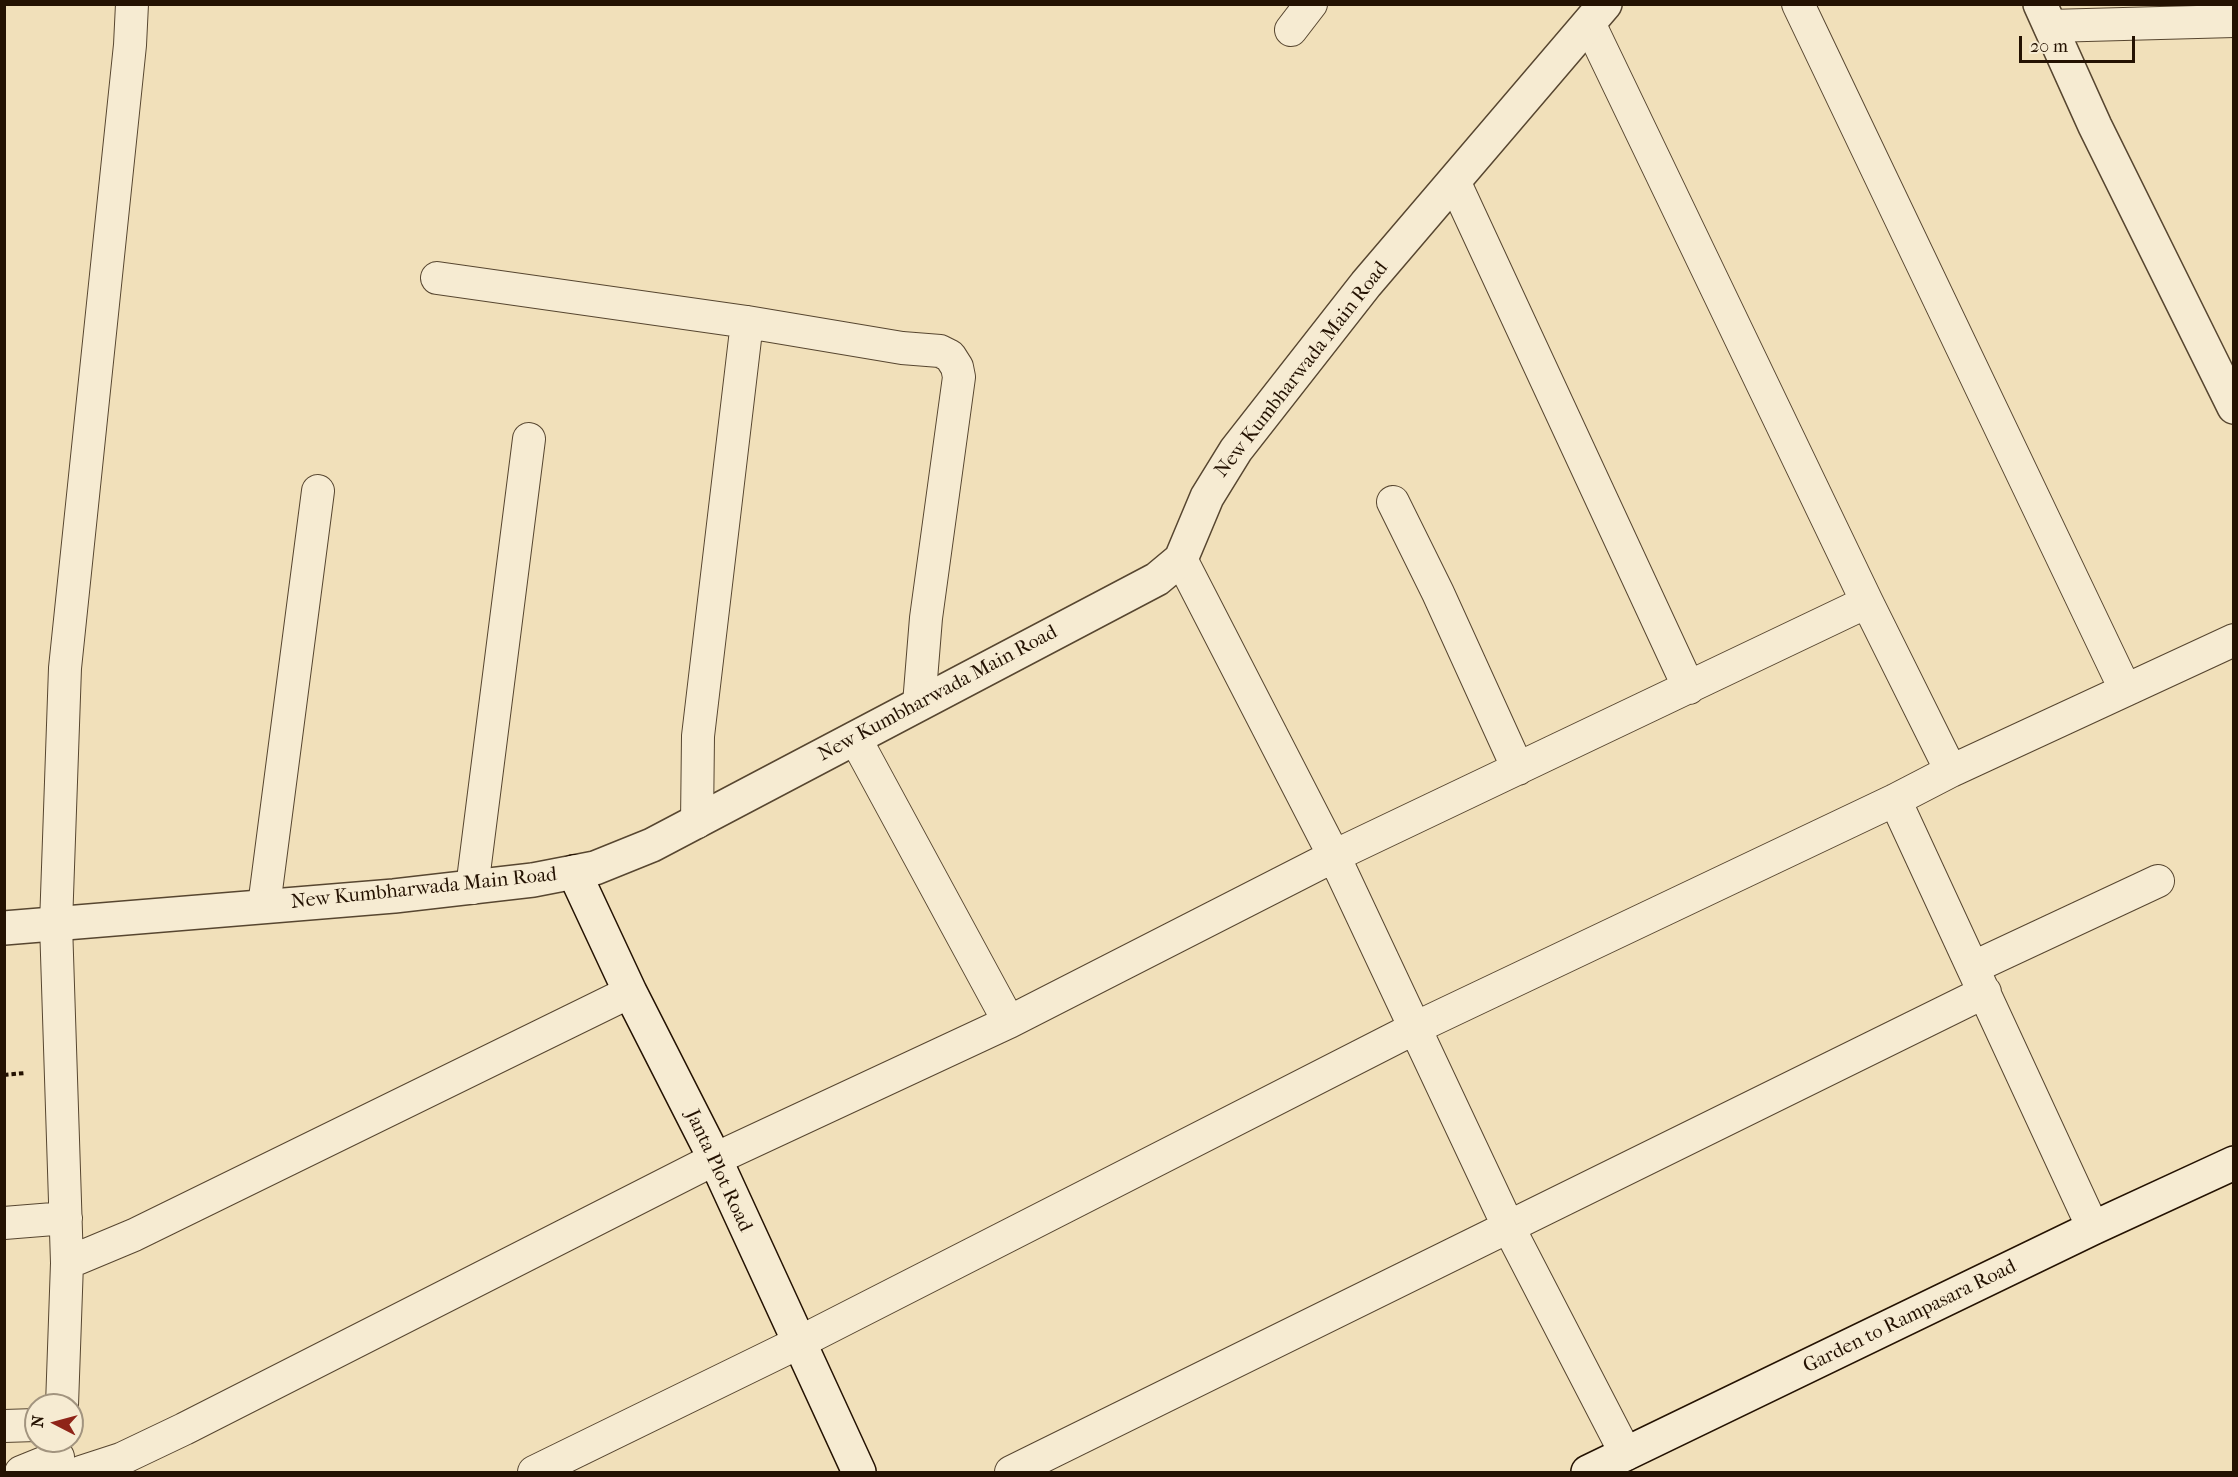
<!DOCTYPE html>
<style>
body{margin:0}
#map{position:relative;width:2238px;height:1477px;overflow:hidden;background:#f1e0ba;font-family:"IM FELL French Canon",serif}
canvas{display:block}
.frame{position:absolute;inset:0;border:6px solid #241202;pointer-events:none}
.north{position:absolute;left:24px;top:1393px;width:60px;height:60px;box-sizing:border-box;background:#f6ebd2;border:2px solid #a2947f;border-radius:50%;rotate:276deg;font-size:16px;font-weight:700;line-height:24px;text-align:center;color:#241202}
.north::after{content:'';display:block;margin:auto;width:21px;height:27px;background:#8f2418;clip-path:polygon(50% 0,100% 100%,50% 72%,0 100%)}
.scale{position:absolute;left:2019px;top:36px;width:116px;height:27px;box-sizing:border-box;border:3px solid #241202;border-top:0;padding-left:8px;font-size:18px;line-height:21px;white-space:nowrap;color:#241202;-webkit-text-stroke:4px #f6ebd2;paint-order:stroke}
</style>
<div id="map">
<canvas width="2238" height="1477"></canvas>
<div class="frame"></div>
<div class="north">N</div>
<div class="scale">20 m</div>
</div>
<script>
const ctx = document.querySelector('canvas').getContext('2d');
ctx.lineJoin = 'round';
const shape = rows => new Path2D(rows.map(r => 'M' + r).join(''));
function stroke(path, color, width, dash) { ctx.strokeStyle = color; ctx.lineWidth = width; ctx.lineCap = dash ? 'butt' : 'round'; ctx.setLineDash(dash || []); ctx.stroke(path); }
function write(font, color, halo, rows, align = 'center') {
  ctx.font = font + ' "IM FELL French Canon",serif'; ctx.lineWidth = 4.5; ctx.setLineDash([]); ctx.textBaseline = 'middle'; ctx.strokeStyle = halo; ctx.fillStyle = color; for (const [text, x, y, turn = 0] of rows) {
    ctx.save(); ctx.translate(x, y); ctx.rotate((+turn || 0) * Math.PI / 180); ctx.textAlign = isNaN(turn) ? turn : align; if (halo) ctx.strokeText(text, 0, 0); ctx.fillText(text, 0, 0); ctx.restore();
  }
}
const path = shape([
 [4,1075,25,1073]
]);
const minor = shape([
 [1798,4,2125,689],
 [1589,23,1867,602,1951,771],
 [2050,26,2234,21],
 [1291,30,1311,4],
 [1454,181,1689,688],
 [437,278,747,322,902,348,940,351,950,356,957,367,959,377,926,618,919,704],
 [1393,502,1438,593,1518,769],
 [1181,559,1334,856,1509,1228,1626,1454],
 [855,738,1009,1022],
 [1895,800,2093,1228],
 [697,822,698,736,747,322],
 [472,888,529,439],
 [264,906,318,491],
 [1974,967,2158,881],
 [4,1223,66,1218],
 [67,1263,134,1235,630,992],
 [62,1405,67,1263,56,924,65,668,130,45,132,4],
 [4,1426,36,1425],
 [21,1472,58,1457],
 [81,1472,121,1459,184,1429,715,1159,1009,1022,1334,856,1867,602],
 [534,1472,798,1343,1415,1028,1895,800,1951,771,2234,640],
 [1011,1472,1985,992]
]);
const tertiary = shape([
 [2040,4,2095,126,2234,407],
 [4,928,394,896,533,880,595,868,652,845,1157,579,1181,559,1207,497,1236,450,1366,284,1605,4]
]);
const secondary = shape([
 [574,872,630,992,715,1159,859,1472],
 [1588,1472,2093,1228,2234,1163]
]);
const streetNames = [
 ["New Kumbharwada Main Road",1302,370,-52],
 ["New Kumbharwada Main Road",938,694,-28],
 ["New Kumbharwada Main Road",424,889,-6],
 ["Janta Plot Road",718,1171,65],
 ["Garden to Rampasara Road",1910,1317,-26]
];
stroke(minor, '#574630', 34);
stroke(tertiary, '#574630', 36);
stroke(secondary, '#241202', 36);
stroke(path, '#241202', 4, [4.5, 3]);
stroke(minor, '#f6ebd2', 32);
stroke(tertiary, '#f6ebd2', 33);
stroke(secondary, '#f6ebd2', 33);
write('20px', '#241202', '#f6ebd2', streetNames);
</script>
